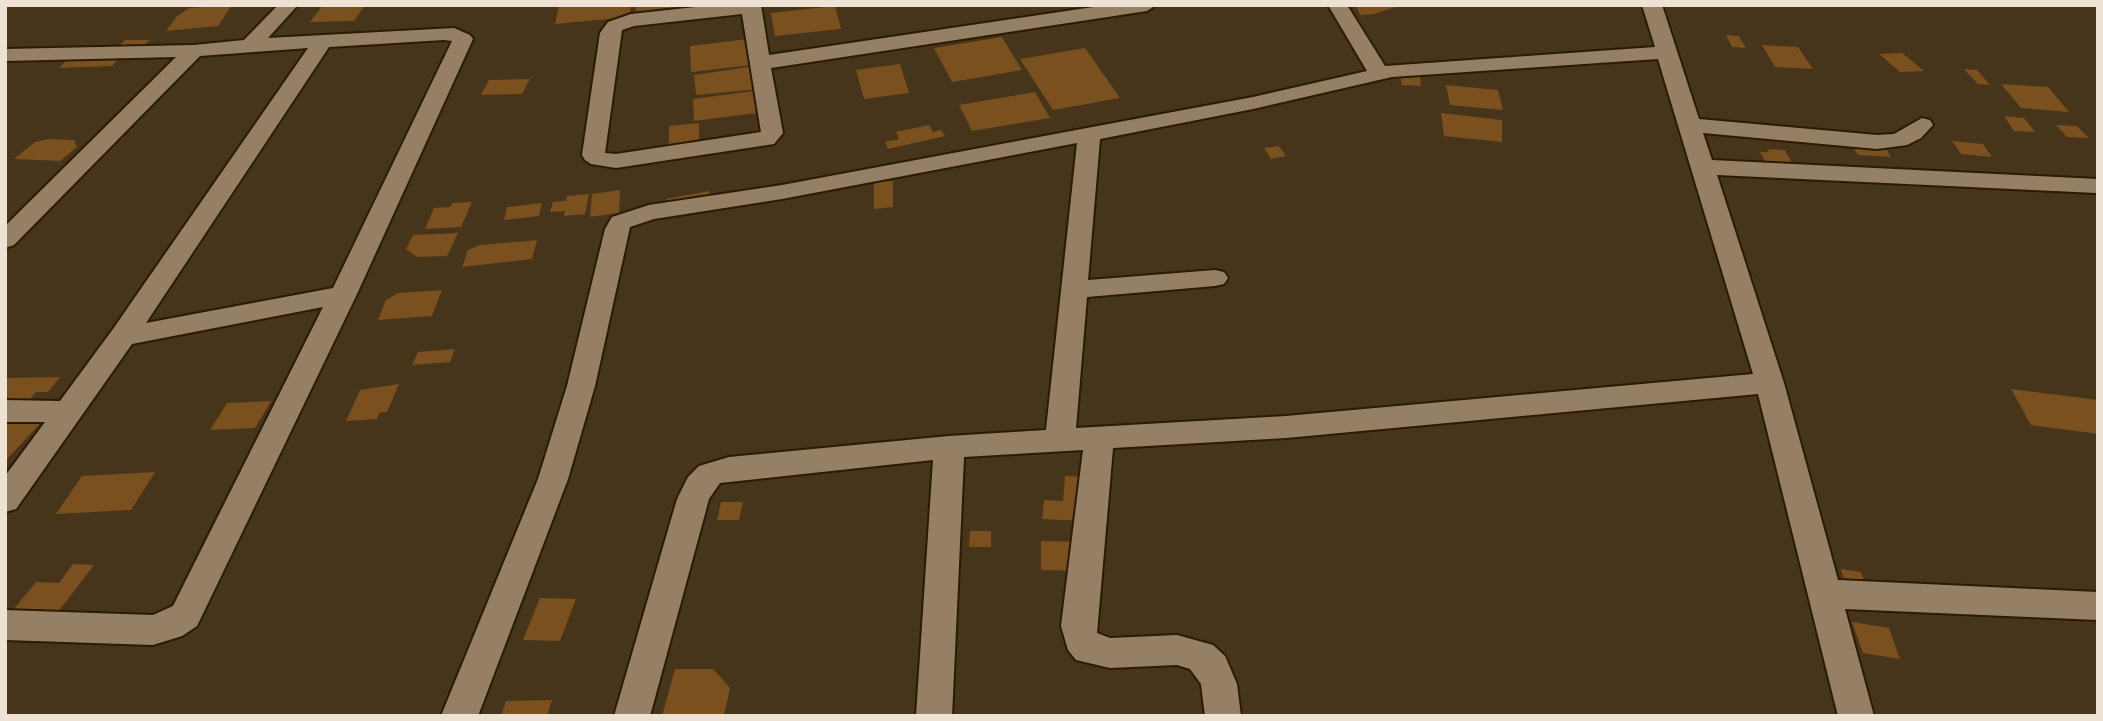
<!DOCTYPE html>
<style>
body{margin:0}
#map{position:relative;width:2103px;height:721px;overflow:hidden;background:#46341b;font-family:Rubik,sans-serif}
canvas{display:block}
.frame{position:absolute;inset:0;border:7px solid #eee2d4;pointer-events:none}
</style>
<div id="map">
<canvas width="2103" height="721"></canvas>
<div class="frame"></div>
</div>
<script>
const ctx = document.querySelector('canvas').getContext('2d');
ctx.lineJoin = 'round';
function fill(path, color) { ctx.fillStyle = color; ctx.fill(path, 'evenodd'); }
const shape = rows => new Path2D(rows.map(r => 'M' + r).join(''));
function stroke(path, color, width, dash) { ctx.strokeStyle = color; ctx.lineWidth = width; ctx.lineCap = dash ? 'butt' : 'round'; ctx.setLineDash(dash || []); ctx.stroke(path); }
const building = shape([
 [232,5,218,26,166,31,177,16,189,8],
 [323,5,365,5,354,21,310,22],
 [559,5,631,5,629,17,555,24],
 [636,5,689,5,689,10,635,16],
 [1356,5,1395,5,1395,7,1374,14,1360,15],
 [835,6,841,29,775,36,771,13],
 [1726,35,1739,36,1746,48,1732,47],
 [1002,37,1022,70,952,82,934,48],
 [749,39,752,65,691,72,690,46],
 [125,40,150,40,141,48,116,49],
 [1762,45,1798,47,1813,69,1775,67],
 [1085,48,1120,98,1053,110,1020,59],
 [1902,53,1924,71,1900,72,1879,54],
 [118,59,112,66,59,68,66,61],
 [900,64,909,93,864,99,856,70],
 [755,66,759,89,696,95,694,75],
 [1964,69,1977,70,1990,85,1978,84],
 [1400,76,1420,77,1421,86,1402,85],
 [530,79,522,94,481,95,489,80],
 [2001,84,2048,87,2069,112,2021,108],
 [1446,85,1498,90,1503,110,1450,105],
 [761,90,764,112,694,121,693,99],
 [1035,92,1050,118,972,131,959,105],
 [1441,113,1502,120,1502,142,1444,136],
 [2004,116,2024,118,2035,132,2014,131],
 [699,123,699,145,669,149,669,126],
 [929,125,933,132,941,130,945,136,888,149,885,142,899,139,896,132],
 [2056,125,2077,126,2089,138,2067,137],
 [48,139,74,140,77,147,60,161,14,159,35,142],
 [1952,141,1983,144,1992,157,1961,154],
 [1279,146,1286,156,1271,159,1264,148],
 [1853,147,1886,149,1891,157,1858,155],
 [1767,149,1785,150,1796,170,1769,168,1760,152,1769,152],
 [893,181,893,207,874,209,874,182],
 [620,190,619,213,590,217,592,194],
 [709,191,710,201,667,208,666,199],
 [589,194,585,214,564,216,565,211,550,212,553,202,566,201,567,196],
 [472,202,461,227,425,229,434,208,450,207,452,203],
 [542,203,539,216,504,220,507,207],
 [458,233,447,256,417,257,406,249,413,235],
 [537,240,532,259,462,267,468,250,480,245],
 [442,290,432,316,378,320,386,300,398,293],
 [455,349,450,362,412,365,418,352],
 [60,377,48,392,36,392,30,399,5,399,5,378],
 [399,384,387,412,379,413,377,419,346,421,360,390],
 [2011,389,2098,400,2098,434,2031,425],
 [271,401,255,428,210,430,227,403],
 [5,422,40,424,5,461],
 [155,472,131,510,56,514,82,476],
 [1065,476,1087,477,1084,521,1042,519,1044,500,1063,501],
 [721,502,743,502,739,520,717,520],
 [970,531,991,531,991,547,969,547],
 [1041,541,1083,542,1083,571,1041,570],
 [73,564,94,565,54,617,9,615,36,582,59,583],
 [1841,569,1861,572,1868,592,1847,589],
 [540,598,576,599,560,641,523,640],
 [1852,622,1889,628,1900,659,1863,653],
 [675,669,713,669,730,688,724,716,662,716],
 [552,700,547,716,501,716,506,701]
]);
const minor = shape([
 [278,5,298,5,268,38,454,28,470,35,473,39,357,294,197,626,182,636,153,645,5,640,5,610,153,615,173,606,323,307,132,344,16,509,5,512,5,476,45,422,5,422,5,400,60,401,113,329,308,48,200,56,14,245,5,248,5,226,176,57,5,61,5,49,194,45,244,40,278,5],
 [444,40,452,41,333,288,146,323,329,47,444,40],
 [714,5,761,5,769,55,1107,5,1156,5,1147,11,771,68,783,133,774,144,616,168,591,164,585,160,582,155,600,33,608,22,631,14,714,5],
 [742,14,761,132,616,154,605,153,622,30,634,26,742,14],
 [1328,5,1347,5,1385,66,1655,47,1642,5,1662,5,1699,119,1877,135,1894,134,1922,118,1930,120,1933,125,1921,138,1907,145,1877,149,1703,133,1712,160,2098,179,2096,193,1717,175,1784,383,1838,580,2098,592,2098,620,1845,609,1874,716,1838,716,1758,394,1286,438,1113,448,1097,633,1110,638,1177,635,1213,645,1225,656,1237,684,1241,716,1205,716,1201,684,1190,669,1177,665,1110,668,1076,660,1068,650,1061,626,1083,450,964,457,952,716,916,716,933,460,720,483,709,499,650,716,614,716,677,499,688,477,699,466,729,457,949,436,1046,430,1077,143,782,199,654,219,630,227,595,386,568,479,478,716,441,716,538,479,567,386,605,229,612,217,649,205,782,185,1253,97,1367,71,1328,5],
 [1658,59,1753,374,1286,416,1076,428,1087,297,1215,286,1224,284,1228,278,1224,272,1215,270,1088,280,1100,139,1253,109,1392,77,1658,59]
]);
fill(building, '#79501e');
stroke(minor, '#2c1b03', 4);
fill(minor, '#958065');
</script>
